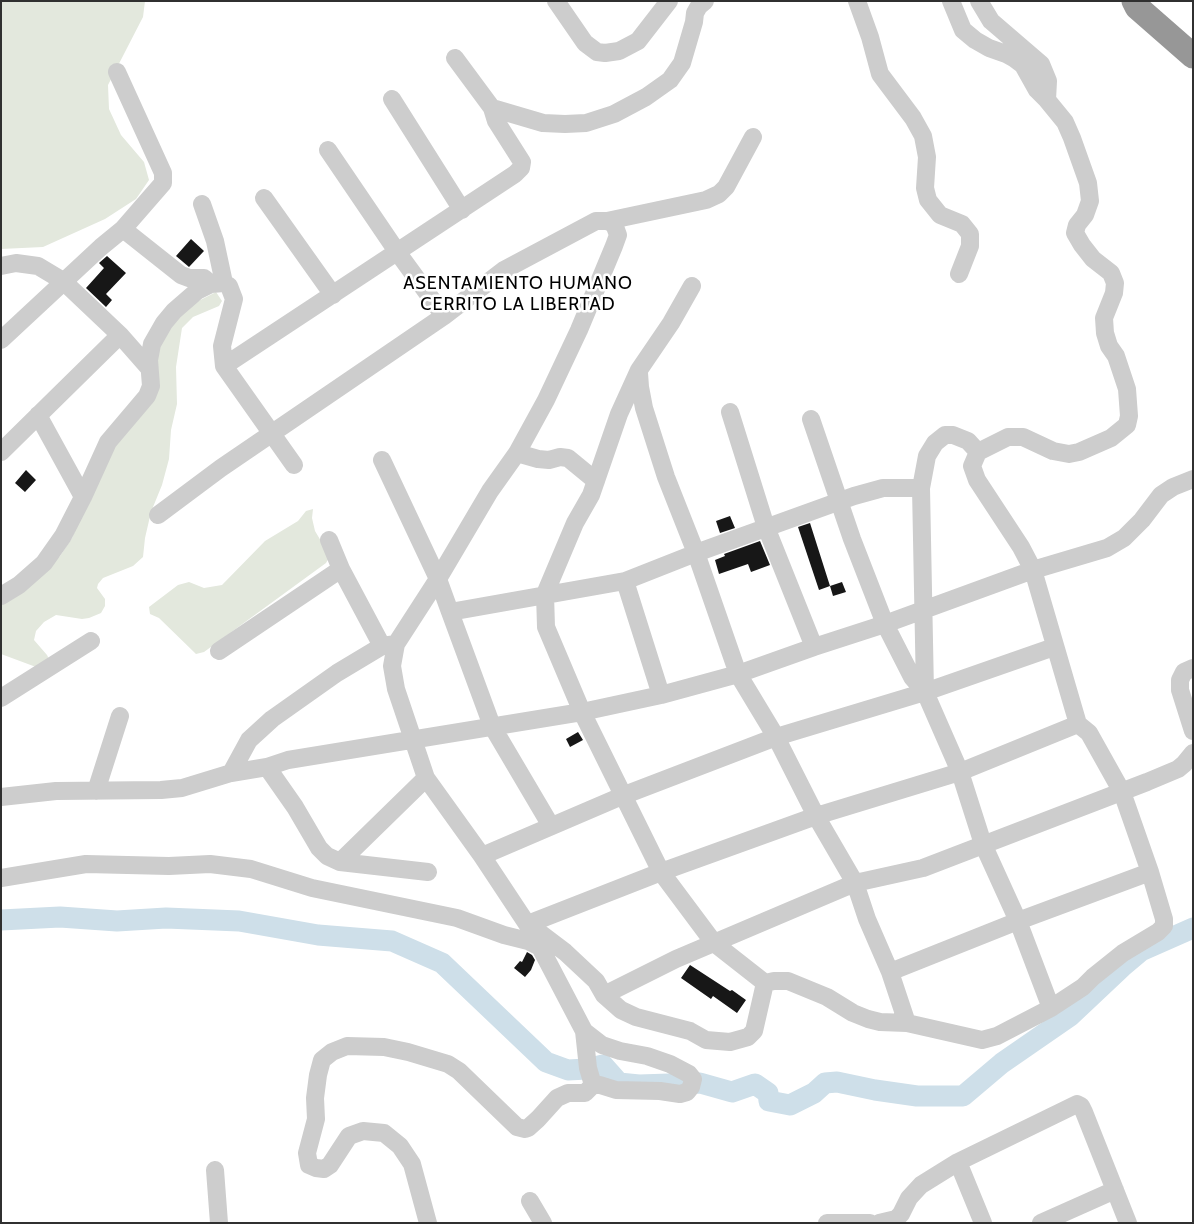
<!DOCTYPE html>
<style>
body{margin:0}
#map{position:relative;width:1194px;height:1224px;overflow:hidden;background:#fff;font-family:Cabin,sans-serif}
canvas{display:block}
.frame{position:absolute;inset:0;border:2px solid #303030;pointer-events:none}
</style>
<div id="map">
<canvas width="1194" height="1224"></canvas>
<div class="frame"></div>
</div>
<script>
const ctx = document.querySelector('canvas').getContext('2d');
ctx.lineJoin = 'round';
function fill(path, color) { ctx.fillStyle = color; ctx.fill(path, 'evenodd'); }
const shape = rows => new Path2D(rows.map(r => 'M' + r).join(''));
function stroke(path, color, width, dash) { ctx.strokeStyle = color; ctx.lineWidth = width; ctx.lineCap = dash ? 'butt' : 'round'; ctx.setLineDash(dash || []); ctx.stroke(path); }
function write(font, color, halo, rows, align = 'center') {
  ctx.font = font + ' Cabin,sans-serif'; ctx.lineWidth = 5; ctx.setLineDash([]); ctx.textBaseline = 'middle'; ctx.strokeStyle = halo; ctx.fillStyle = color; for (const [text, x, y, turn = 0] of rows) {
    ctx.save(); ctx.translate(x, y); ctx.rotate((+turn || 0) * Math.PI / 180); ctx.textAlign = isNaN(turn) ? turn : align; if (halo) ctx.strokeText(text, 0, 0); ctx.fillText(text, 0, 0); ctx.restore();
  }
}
const green = shape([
 [1,1,145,1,143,17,108,85,109,109,121,135,144,162,149,180,136,199,105,219,43,247,1,249],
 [216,292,222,301,219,306,193,317,182,328,176,367,177,404,171,430,169,459,162,485,151,512,145,538,143,557,133,566,103,578,98,584,97,588,105,599,105,606,101,613,89,618,82,619,56,615,44,622,36,631,34,640,47,655,49,659,36,667,1,654,1,602,60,556,72,538,88,500,100,456,132,417,167,317],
 [313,509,312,518,315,531,330,556,326,563,204,652,196,654,159,618,150,614,149,607,178,585,189,582,204,588,222,585,265,541,298,521,306,511]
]);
const river = shape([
 [1,920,60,917,117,921,166,918,239,921,318,935,392,941,442,963,546,1062,568,1070,587,1069,603,1065,619,1083,639,1085,700,1083,732,1092,755,1084,768,1093,769,1101,790,1105,814,1093,825,1083,837,1082,875,1090,917,1096,963,1096,1002,1063,1070,1016,1122,967,1141,951,1193,928]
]);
const building = shape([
 [191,239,204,251,189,267,176,256],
 [107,256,126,273,106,294,112,300,106,307,86,288,104,268,99,263],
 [26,470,36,480,25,492,15,483],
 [730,516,735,528,720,533,716,521],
 [810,523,830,586,819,590,798,527],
 [760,541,770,565,751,572,748,564,719,574,715,560,725,556,724,554],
 [842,582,846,592,833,596,830,586],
 [578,732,583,740,570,747,566,739],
 [527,952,532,955,535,960,531,970,525,977,514,968,520,961,522,962],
 [690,965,730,991,732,990,746,1000,737,1013,713,996,711,999,681,978]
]);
const minor = shape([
 [556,1,585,43,597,52,605,53,619,51,638,41,669,1],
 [857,1,870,37,880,74,913,118,923,136,927,157,925,188,928,200,940,215,962,224,970,234,970,246,959,274],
 [951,1,963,30,975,40,989,48,1006,54,1015,59,1023,65,1037,90,1047,100],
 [455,58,492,108,543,123,565,124,586,123,614,114,646,97,670,80,682,63,694,22,695,13,699,6,705,1],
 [392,99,462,210],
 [328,150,398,253,444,316],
 [264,198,333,295],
 [607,221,706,200,719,194,726,187,753,137],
 [123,229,181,275,189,278,204,278,211,284],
 [1,266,16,263,38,266,63,281,120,335,149,368],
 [224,283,229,286,234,299,222,346,224,366,294,465],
 [692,286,671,323,639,370,619,414,591,495,575,523,545,594,546,627,582,712,661,872,714,943,765,983],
 [1,340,101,247,123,229,163,183,163,173,117,72],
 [224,366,515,174,521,168,522,162,496,121,492,108],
 [639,373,640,387,644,408,666,477,696,553,738,674,776,737,816,816,855,883,867,919,890,972,907,1023],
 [730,412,766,527,814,647],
 [38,415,83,497],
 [811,419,852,539,885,624,912,677,925,692,960,772,983,844,1018,921,1051,1008],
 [1,452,120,335],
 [978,452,1008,437,1023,437,1053,451,1069,454,1079,452,1111,438,1127,425,1129,416,1127,389,1116,356,1109,346,1105,333,1104,318,1114,293,1115,283,1111,273,1093,259,1082,245,1075,233,1077,225,1085,215,1090,201,1088,183,1072,138,1065,122,1047,100,1048,81,1041,64,991,21,979,1],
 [517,453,538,459,549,460,560,457,568,458,596,481],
 [382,460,438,579,450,612,625,581,696,553,854,496,883,488,921,488],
 [158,515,221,468,444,316,504,270,596,221,607,221,614,224,618,235,614,246,579,330,546,400,517,453,490,491,438,579,396,644,382,646,337,673,272,719,249,740,231,773],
 [329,540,341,569,382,646],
 [625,581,661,695],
 [1,596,19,585,44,563,63,536,83,497,108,442,147,396,151,386,149,360,152,344,164,323,174,311,197,291,211,284,224,283,215,241,202,204],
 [450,612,492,726,551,826],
 [396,644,392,666,396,689,426,778,482,856,622,796,776,737,925,692,1054,647],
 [219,651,341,569],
 [1193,668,1184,672,1180,680,1180,690,1193,731],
 [1,698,91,641],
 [267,767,295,807,319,848,327,856,340,862,428,872],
 [96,791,120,716],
 [1,797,56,791,161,790,182,788,231,773,267,767,288,760,582,712,661,695,738,674,814,647,885,624,1033,570,1107,548,1124,538,1142,520,1161,495,1173,487,1193,479],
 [482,856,533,933],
 [340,862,426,778],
 [1,878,86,864,169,866,210,864,251,869,312,888,457,918,504,935,528,941,540,947,584,1031,602,1045,620,1051,647,1056,670,1064,689,1074,693,1079,691,1087,687,1092,680,1094,660,1091,616,1090,600,1085,593,1085,585,1093,568,1093,557,1098,538,1119,528,1128,525,1129,517,1127,459,1071,448,1064,408,1052,384,1047,347,1046,332,1052,322,1060,318,1075,315,1098,316,1119,307,1153,309,1165,316,1168,324,1169,330,1165,349,1136,363,1131,384,1133,400,1146,412,1164,428,1223],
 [890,972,1018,921,1150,872],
 [765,983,774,981,788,981,827,997,853,1013,868,1019,880,1022,907,1023,982,1040,997,1036,1051,1008,1083,987,1093,977,1123,953,1158,932,1164,926,1164,919,1150,872,1122,792,1089,733,1078,724,1033,570,1021,547,977,480,972,466,978,452,968,441,953,435,945,435,935,443,927,456,921,488,925,692],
 [765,983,754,1031,748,1037,730,1042,706,1040,690,1031,636,1017,621,1010,604,995,596,981,565,952,528,924,661,872,816,816,960,772,1078,724],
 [604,995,676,959,855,883,923,868,1147,782,1178,769,1184,764,1193,753],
 [584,1031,588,1068,593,1085],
 [958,1162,983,1223],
 [215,1170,219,1223],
 [530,1201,543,1223],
 [827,1223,870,1223],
 [879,1223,896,1219,901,1214,909,1198,921,1185,958,1162,1077,1104,1081,1106,1084,1112,1128,1223],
 [1041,1223,1115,1190]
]);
const highway = shape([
 [1134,1,1137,7,1193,56]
]);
const neighbourhoodNames = [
 ["ASENTAMIENTO HUMANO",518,284],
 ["CERRITO LA LIBERTAD",518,305]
];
fill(green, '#e3e8dd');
stroke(river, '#cedfe9', 21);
fill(building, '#171717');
stroke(minor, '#cdcdcd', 18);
stroke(highway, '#979797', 25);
ctx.letterSpacing = '1px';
write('18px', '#000', '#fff', neighbourhoodNames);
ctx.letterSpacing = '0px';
</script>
